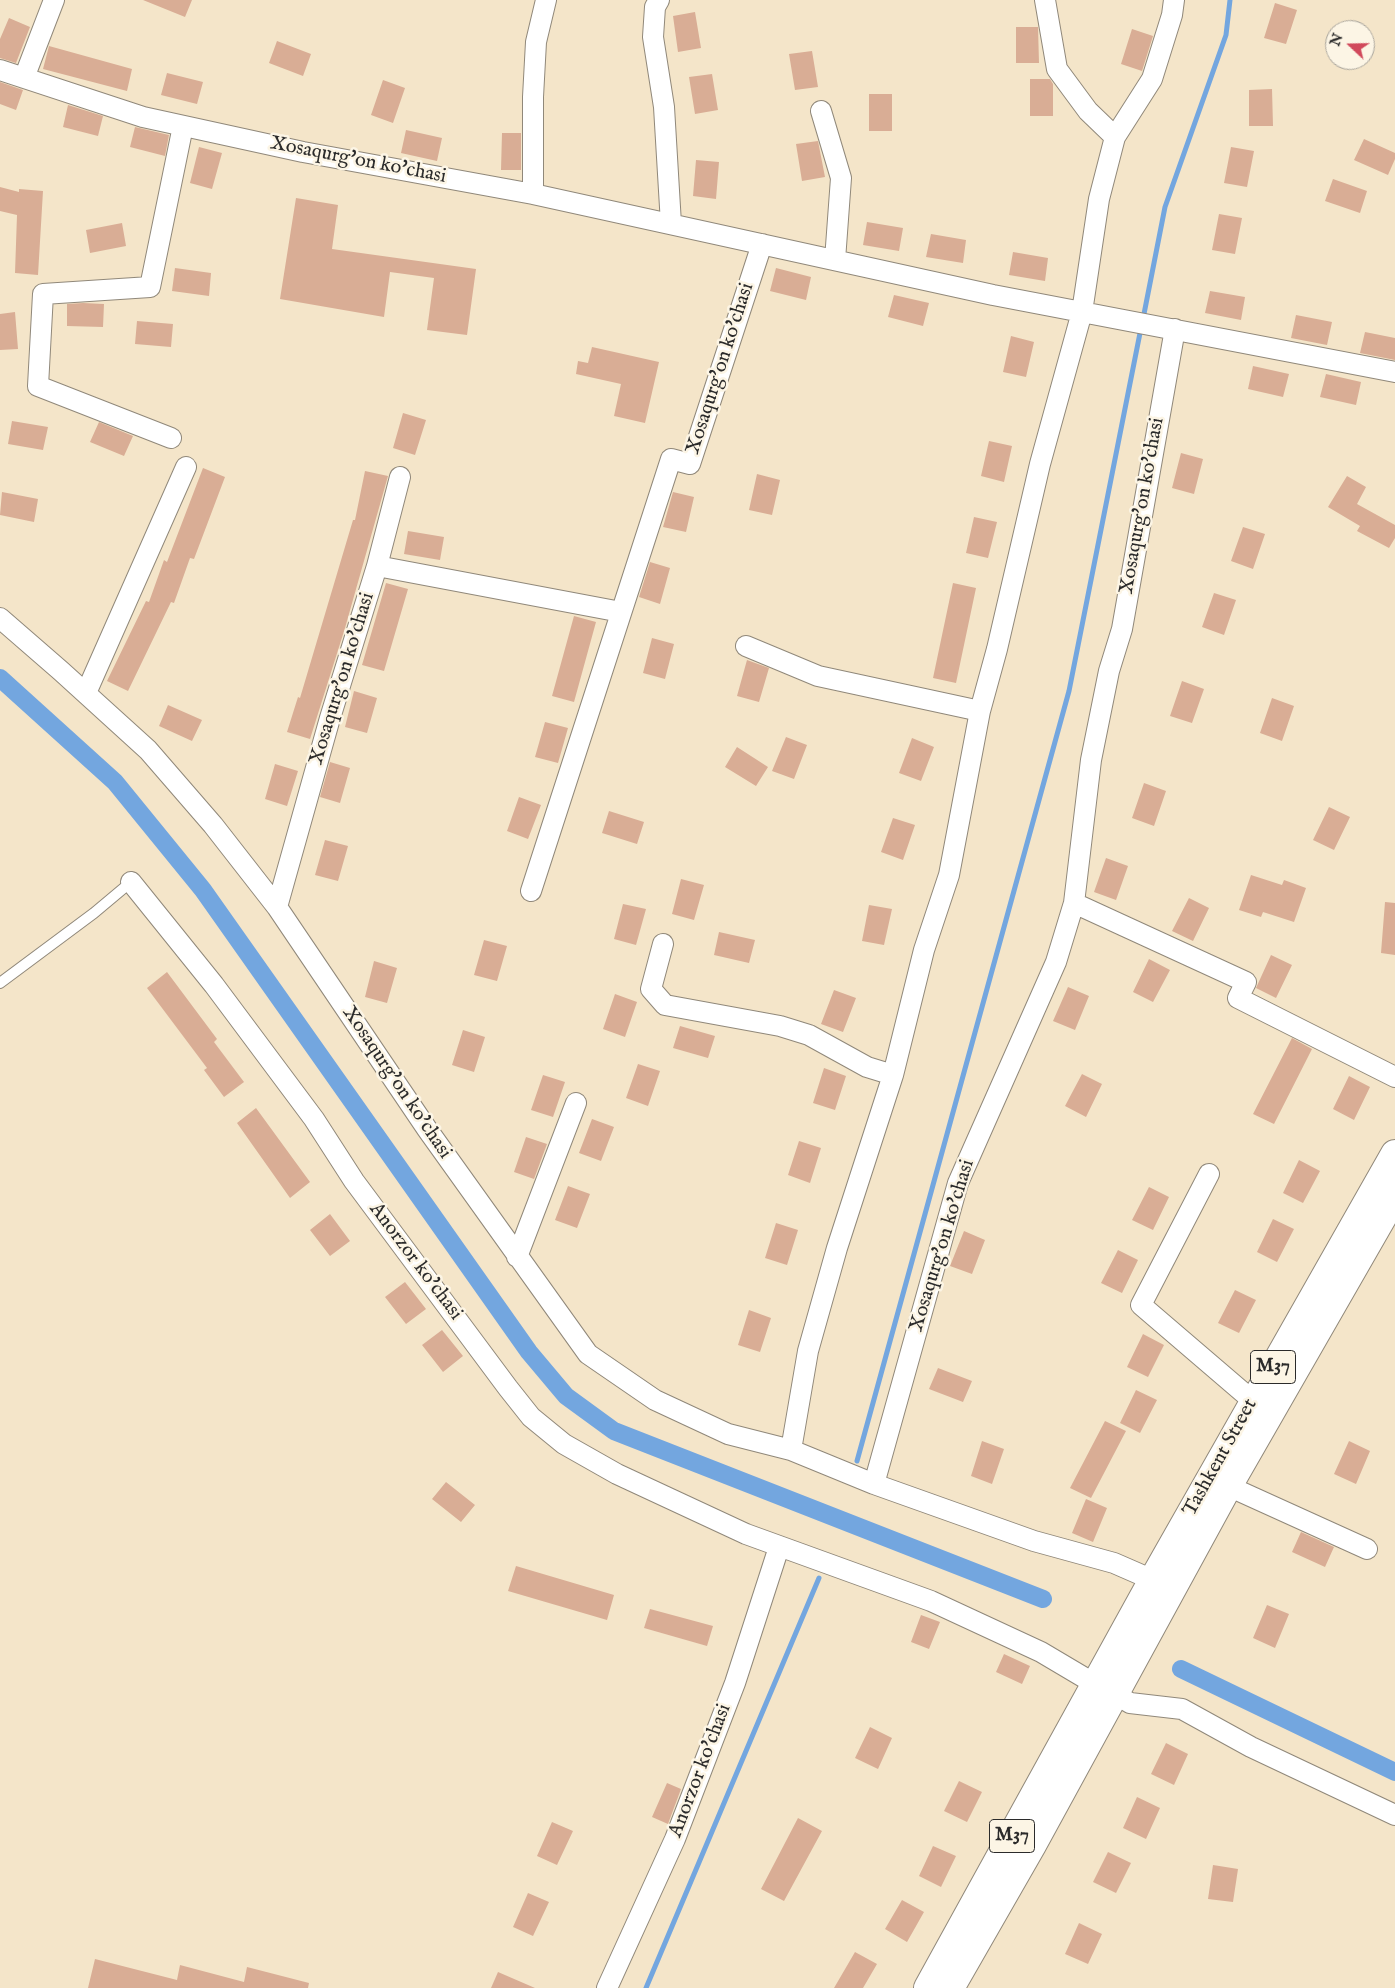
<!DOCTYPE html>
<style>
body{margin:0}
#map{position:relative;width:1395px;height:1988px;overflow:hidden;background:#f4e5c9;font-family:"IM FELL English",serif}
canvas{display:block}
.north{position:absolute;left:1325px;top:20px;width:50px;height:50px;box-sizing:border-box;background:#fcf5e5;border:1px solid #a8a49b;border-radius:50%;rotate:291deg;font-size:14px;font-weight:700;line-height:20px;text-align:center;color:#2b2b2b}
.north::after{content:'';display:block;margin:auto;width:18px;height:22px;background:#d1495b;clip-path:polygon(50% 0,100% 100%,50% 72%,0 100%)}
</style>
<div id="map">
<canvas width="1395" height="1988"></canvas>
<div class="north">N</div>
</div>
<script>
const ctx = document.querySelector('canvas').getContext('2d');
ctx.lineJoin = 'round';
const shape = rows => new Path2D(rows.map(r => 'M' + r).join(''));
function stroke(path, color, width, dash) { ctx.strokeStyle = color; ctx.lineWidth = width; ctx.lineCap = dash ? 'butt' : 'round'; ctx.setLineDash(dash || []); ctx.stroke(path); }
function fill(path, color) { ctx.fillStyle = color; ctx.fill(path, 'evenodd'); }
function write(font, color, halo, rows, align = 'center') {
  ctx.font = font + ' "IM FELL English",serif'; ctx.lineWidth = 5; ctx.setLineDash([]); ctx.textBaseline = 'middle'; ctx.strokeStyle = halo; ctx.fillStyle = color; for (const [text, x, y, turn = 0] of rows) {
    ctx.save(); ctx.translate(x, y); ctx.rotate((+turn || 0) * Math.PI / 180); ctx.textAlign = isNaN(turn) ? turn : align; if (halo) ctx.strokeText(text, 0, 0); ctx.fillText(text, 0, 0); ctx.restore();
  }
}
const stream = shape([
 [1143,319,1165,207,1226,35,1230,0],
 [857,1461,1069,691,1141,328],
 [646,1988,819,1578]
]);
const canal = shape([
 [0,678,115,782,203,890,529,1352,566,1396,614,1431,1043,1599],
 [1181,1669,1395,1772]
]);
const building = shape([
 [143,0,192,0,185,17],
 [1275,3,1297,10,1286,44,1264,38],
 [695,12,701,48,678,52,673,16],
 [9,18,30,27,16,63,0,58,0,39],
 [1016,27,1038,27,1039,63,1016,63],
 [1132,29,1153,36,1142,71,1121,64],
 [277,41,311,54,303,76,269,63],
 [49,46,132,69,127,91,43,69],
 [812,51,818,87,795,90,789,54],
 [167,73,203,82,197,104,161,95],
 [712,74,718,110,695,114,689,77],
 [1030,79,1050,79,1053,84,1053,116,1030,116],
 [383,80,405,88,393,123,371,115],
 [0,82,23,90,16,110,0,104],
 [1272,89,1273,126,1249,126,1249,90],
 [869,94,892,94,892,131,869,131],
 [68,105,103,116,98,136,63,127],
 [135,127,169,135,165,156,130,147],
 [406,130,442,138,437,161,401,153],
 [502,133,521,133,521,170,501,170],
 [1364,139,1395,153,1395,159,1388,175,1354,160],
 [818,141,825,177,802,181,796,144],
 [199,147,222,153,212,189,190,183],
 [1231,147,1254,151,1247,187,1224,183],
 [696,160,719,162,716,199,693,196],
 [1333,179,1367,191,1360,213,1325,201],
 [0,187,19,192,19,189,43,191,38,275,15,273,17,215,0,211],
 [296,198,338,205,332,249,476,269,467,335,427,330,434,278,390,272,384,317,280,299],
 [1219,214,1242,218,1235,254,1212,250],
 [867,222,903,228,899,251,863,245],
 [122,223,126,246,90,253,86,230],
 [931,234,966,240,963,263,926,257],
 [1013,252,1048,258,1045,281,1009,275],
 [175,268,211,273,209,296,172,291],
 [776,268,811,277,806,300,770,291],
 [1210,291,1245,297,1241,320,1205,313],
 [894,295,929,303,923,326,888,317],
 [83,303,104,304,103,327,67,326,67,304],
 [15,312,18,349,0,350,0,314],
 [1296,315,1332,322,1327,345,1291,338],
 [137,321,173,324,171,347,135,344],
 [1365,332,1395,338,1395,360,1360,353],
 [1011,336,1034,342,1026,377,1003,372],
 [592,347,659,362,645,423,614,416,621,384,576,374,578,361,588,363],
 [1253,366,1289,374,1283,397,1248,389],
 [1326,374,1361,382,1356,405,1320,397],
 [403,413,426,420,415,455,393,448],
 [12,421,48,427,43,450,8,444],
 [99,422,133,436,124,456,90,442],
 [989,441,1012,446,1004,482,981,476],
 [1181,453,1203,459,1194,494,1172,488],
 [203,468,225,477,194,559,190,558,174,603,171,602,128,691,107,681,146,601,149,602,164,560,167,562],
 [365,471,388,476,345,628,310,739,287,732,298,697,300,698,353,520,355,520],
 [757,474,780,480,772,515,749,510],
 [1347,476,1366,487,1357,504,1395,525,1395,538,1389,548,1357,531,1360,526,1328,507],
 [2,492,38,499,34,522,0,515],
 [673,492,694,497,686,532,663,527],
 [974,517,997,522,988,558,966,553],
 [1243,527,1265,534,1253,569,1231,561],
 [408,531,444,537,440,560,404,554],
 [650,562,670,568,660,604,639,597],
 [386,583,408,589,384,671,362,665],
 [953,583,976,588,956,683,933,678],
 [1214,593,1236,600,1224,635,1202,627],
 [574,616,596,622,574,702,552,696],
 [652,638,674,644,665,679,643,673],
 [747,660,769,668,759,702,737,696],
 [1182,681,1204,689,1192,723,1170,716],
 [354,691,377,698,367,733,345,727],
 [1272,698,1294,706,1282,741,1260,733],
 [168,705,202,720,192,741,159,726],
 [545,722,568,728,558,763,535,757],
 [786,737,807,745,794,779,772,771],
 [912,738,934,747,921,781,899,773],
 [737,747,768,767,756,786,725,767],
 [330,762,350,768,340,803,320,797],
 [275,764,298,771,287,806,265,799],
 [1144,783,1166,791,1154,826,1132,818],
 [519,797,541,805,528,839,507,831],
 [1329,807,1350,817,1334,850,1313,840],
 [609,811,644,822,637,844,602,833],
 [893,818,915,825,903,860,881,852],
 [325,840,348,846,338,881,315,875],
 [1106,858,1128,866,1116,900,1094,892],
 [1251,875,1282,885,1284,880,1306,888,1294,922,1263,912,1261,917,1239,910],
 [681,879,704,885,694,920,672,914],
 [1189,898,1209,908,1193,941,1172,931],
 [1385,902,1395,903,1395,955,1381,953],
 [623,904,646,909,636,945,614,939],
 [869,905,892,909,884,945,862,941],
 [719,932,755,940,749,963,714,955],
 [484,940,507,946,497,981,474,975],
 [1271,955,1292,965,1276,998,1256,988],
 [1149,959,1170,970,1153,1002,1133,992],
 [374,961,397,968,387,1003,365,997],
 [167,972,217,1039,214,1042,244,1082,224,1097,204,1070,207,1068,147,988],
 [1068,987,1089,996,1075,1030,1053,1021],
 [834,990,856,998,843,1032,821,1024],
 [615,994,637,1002,625,1037,603,1029],
 [680,1026,715,1036,708,1058,673,1048],
 [463,1030,485,1037,474,1072,452,1065],
 [1292,1038,1312,1049,1274,1124,1253,1114],
 [638,1064,660,1071,648,1106,626,1098],
 [824,1068,846,1076,835,1110,813,1103],
 [1082,1074,1102,1084,1086,1117,1065,1106],
 [543,1075,565,1082,553,1117,531,1110],
 [1349,1076,1370,1087,1354,1120,1333,1109],
 [256,1108,310,1182,290,1198,237,1123],
 [592,1119,614,1127,601,1161,579,1153],
 [526,1137,547,1144,534,1179,514,1172],
 [799,1141,821,1148,810,1183,788,1175],
 [1299,1160,1320,1171,1303,1203,1283,1193],
 [568,1186,590,1194,577,1228,555,1220],
 [1149,1187,1169,1197,1153,1230,1132,1220],
 [330,1214,350,1241,330,1256,310,1230],
 [1273,1219,1294,1229,1277,1262,1257,1252],
 [776,1223,798,1230,787,1265,765,1258],
 [964,1231,985,1240,972,1274,950,1266],
 [1118,1250,1138,1260,1122,1293,1101,1283],
 [405,1282,426,1309,406,1324,385,1297],
 [1235,1290,1256,1300,1239,1333,1218,1323],
 [749,1310,771,1318,760,1352,738,1345],
 [442,1330,463,1356,443,1372,422,1345],
 [1143,1334,1164,1345,1148,1377,1127,1367],
 [938,1368,972,1381,963,1402,929,1389],
 [1136,1390,1157,1400,1140,1433,1120,1423],
 [1105,1421,1126,1431,1091,1498,1070,1488],
 [982,1441,1004,1449,992,1484,971,1476],
 [1349,1441,1370,1451,1356,1484,1334,1474],
 [446,1482,475,1505,461,1522,432,1499],
 [1086,1499,1107,1508,1093,1542,1072,1533],
 [1301,1532,1334,1547,1325,1567,1292,1552],
 [516,1566,614,1595,607,1620,508,1591],
 [1267,1605,1289,1614,1275,1648,1253,1638],
 [650,1609,713,1626,707,1646,644,1628],
 [921,1615,940,1622,929,1649,911,1642],
 [1004,1654,1030,1666,1022,1684,996,1672],
 [870,1727,892,1738,878,1769,855,1758],
 [1166,1743,1188,1754,1174,1785,1151,1774],
 [959,1781,982,1792,967,1822,944,1811],
 [667,1783,681,1789,668,1824,652,1817],
 [1137,1797,1160,1808,1146,1839,1123,1828],
 [798,1818,822,1831,784,1901,761,1889],
 [552,1822,573,1831,557,1865,537,1856],
 [933,1846,956,1856,941,1887,919,1876],
 [1108,1852,1131,1863,1116,1893,1093,1882],
 [1213,1865,1238,1869,1233,1902,1208,1899],
 [528,1893,549,1902,533,1936,513,1927],
 [902,1900,924,1912,907,1942,885,1929],
 [1079,1923,1102,1934,1088,1964,1065,1954],
 [855,1952,877,1964,863,1988,834,1988],
 [95,1959,177,1980,180,1965,244,1982,247,1967,309,1983,308,1988,88,1988],
 [498,1972,535,1988,491,1988]
]);
const lane = shape([
 [0,983,94,913,131,882]
]);
const street = shape([
 [659,0,655,7,653,37,664,107,671,224],
 [1045,0,1057,69,1088,111,1115,137],
 [0,70,143,117,303,152,533,194,993,295,1395,372],
 [24,78,54,0],
 [821,111,841,178,835,260],
 [533,194,533,97,536,42,546,0],
 [171,438,38,386,43,294,150,287,183,126],
 [400,477,377,566,621,612],
 [0,618,61,671,148,750,213,825,277,907,427,1129,588,1354,655,1400,728,1434,791,1450,874,1484,1034,1541,1114,1563,1153,1580],
 [746,646,818,676,980,711],
 [86,693,186,467],
 [131,882,214,985,314,1119,354,1181,508,1388,531,1417,564,1444,617,1474,746,1534,931,1601,1041,1652,1095,1684],
 [531,891,671,459,690,464,762,244],
 [1074,903,1246,982,1238,998,1395,1077],
 [277,907,330,718,377,566],
 [663,944,651,989,665,1005,780,1026,809,1035,867,1067,893,1075],
 [1209,1174,1141,1305,1253,1401],
 [517,1257,576,1103],
 [791,1450,808,1351,837,1248,893,1075,924,950,949,875,980,711,997,649,1040,464,1082,312,1099,199,1115,137,1152,79,1172,15,1174,0],
 [874,1484,958,1183,1056,962,1074,903,1091,760,1109,671,1122,629,1175,329],
 [1228,1486,1367,1549],
 [1115,1694,1130,1703,1182,1709,1251,1747,1395,1815],
 [607,1988,675,1839,735,1683,779,1547]
]);
const highway = shape([
 [928,1988,1153,1580,1395,1154],
 [950,1988,1032,1845,1228,1486,1395,1195]
]);
const shields = [
 [1273,1367,45],
 [1012,1836,45]
];
const shieldNames = [
 ["M37",1273,1367],
 ["M37",1012,1836]
];
const streetNames = [
 ["Xosaqurg'on ko'chasi",358,161,11],
 ["Xosaqurg'on ko'chasi",721,369,-72],
 ["Xosaqurg'on ko'chasi",1143,506,-80],
 ["Xosaqurg'on ko'chasi",343,679,-73],
 ["Xosaqurg'on ko'chasi",396,1083,56],
 ["Xosaqurg'on ko'chasi",943,1246,-73],
 ["Anorzor ko'chasi",415,1262,53],
 ["Tashkent Street",1221,1458,-61],
 ["Anorzor ko'chasi",701,1771,-69]
];
stroke(stream, '#73a6df', 5);
stroke(canal, '#73a6df', 18);
fill(building, '#d9ad95');
stroke(lane, '#90887a', 12);
stroke(street, '#90887a', 22);
stroke(highway, '#90887a', 30);
stroke(lane, '#fff', 10);
stroke(street, '#fff', 20);
stroke(highway, '#fff', 28);
for (const [x, y, w] of shields) { const box = new Path2D(); box.roundRect(x - w / 2, y - 16.5, w, 33, 4); ctx.fillStyle = '#fcf5e5'; ctx.fill(box); stroke(box, '#2b2b2b', 1); }
write('bold 19px', '#2b2b2b', null, shieldNames);
write('20px', '#2b2b2b', '#fcf5e5', streetNames);
</script>
